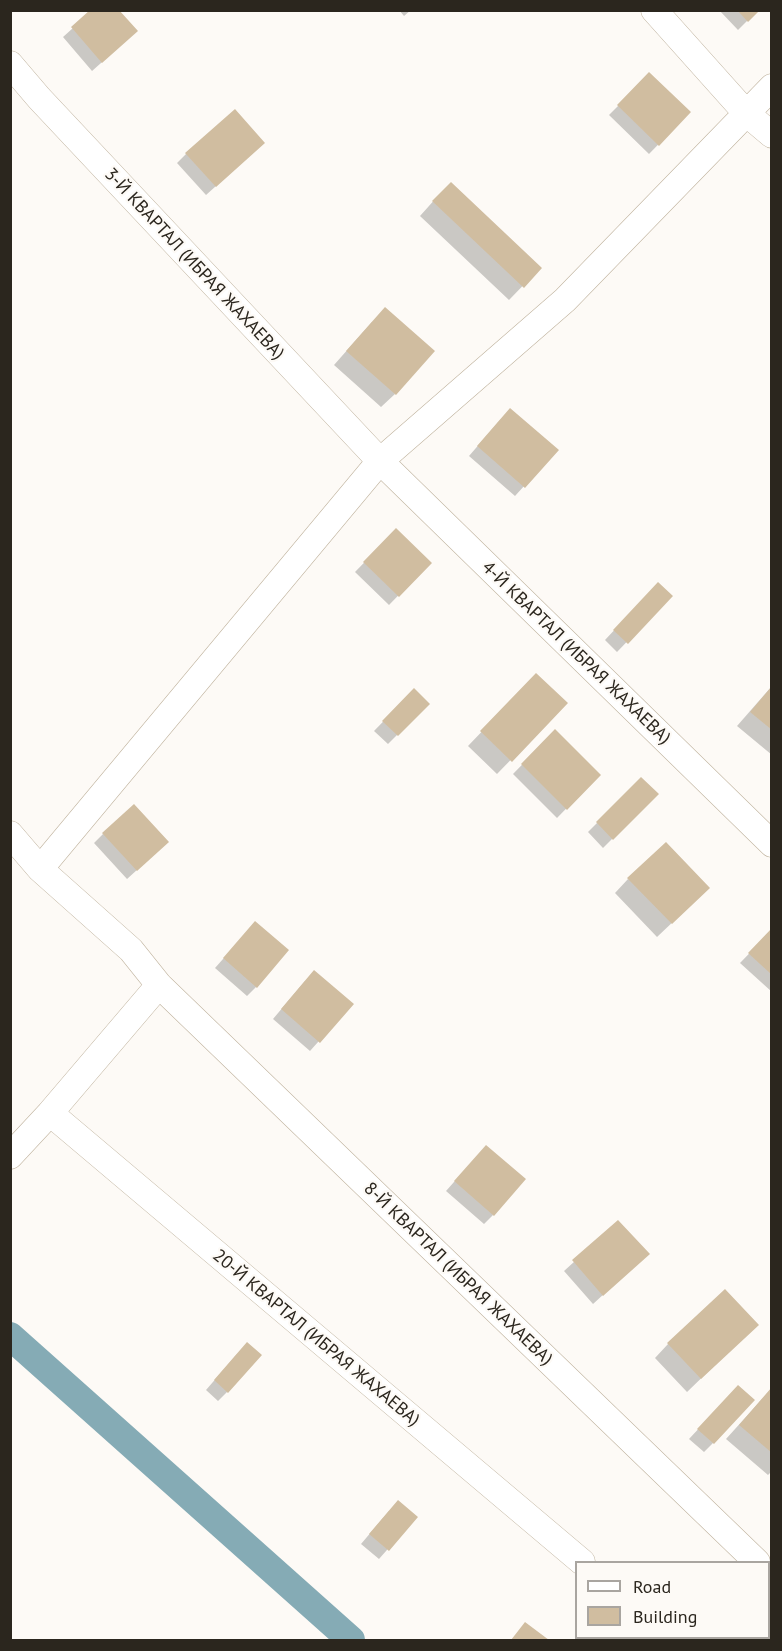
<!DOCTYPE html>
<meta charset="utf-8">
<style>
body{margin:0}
#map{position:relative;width:782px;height:1651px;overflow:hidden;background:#fdfaf6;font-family:"PT Sans",sans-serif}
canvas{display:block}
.frame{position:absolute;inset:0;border:12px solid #2b261e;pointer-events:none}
.legend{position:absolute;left:575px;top:1561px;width:195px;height:78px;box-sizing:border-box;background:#fdfaf6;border:2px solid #a9a5a0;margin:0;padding:8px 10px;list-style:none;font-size:18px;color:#2b261e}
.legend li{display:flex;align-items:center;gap:12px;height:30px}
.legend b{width:30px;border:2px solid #a9a5a0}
</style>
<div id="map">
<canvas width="782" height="1651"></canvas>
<div class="frame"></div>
<ul class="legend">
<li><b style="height:8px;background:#fff"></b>Road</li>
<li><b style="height:16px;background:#d0bda0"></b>Building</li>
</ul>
</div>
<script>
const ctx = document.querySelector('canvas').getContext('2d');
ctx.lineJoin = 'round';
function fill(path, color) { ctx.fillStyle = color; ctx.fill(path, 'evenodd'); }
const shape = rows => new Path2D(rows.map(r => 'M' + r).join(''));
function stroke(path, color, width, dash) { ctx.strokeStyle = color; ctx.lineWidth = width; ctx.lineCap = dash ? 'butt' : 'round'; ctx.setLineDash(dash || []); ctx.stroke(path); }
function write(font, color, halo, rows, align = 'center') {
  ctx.font = font + ' "PT Sans",sans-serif'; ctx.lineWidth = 4.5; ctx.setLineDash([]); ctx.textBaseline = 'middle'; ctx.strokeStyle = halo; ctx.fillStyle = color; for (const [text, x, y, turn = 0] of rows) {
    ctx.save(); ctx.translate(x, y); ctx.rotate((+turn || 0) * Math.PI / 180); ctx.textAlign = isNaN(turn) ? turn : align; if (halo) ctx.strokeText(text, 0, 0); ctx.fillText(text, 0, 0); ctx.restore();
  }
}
const shadow = shape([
 [93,10,127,40,92,71,63,37],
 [399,10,411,10,404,16],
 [719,10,758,10,738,30],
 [649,75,689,113,649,154,609,115],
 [254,152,206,195,177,163,186,154],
 [437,197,540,268,509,300,420,216],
 [372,322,395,394,381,407,334,365],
 [501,419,557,450,515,496,469,456],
 [396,530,430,563,389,605,355,572],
 [649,593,671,596,617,652,605,640],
 [536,675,566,703,497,774,468,746],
 [772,686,772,755,737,726],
 [414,690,428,704,388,744,374,731],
 [555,731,599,775,557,818,513,774],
 [641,779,657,794,603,848,588,832],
 [103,834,158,851,127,879,94,843],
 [628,879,694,902,657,937,615,893],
 [255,923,256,987,247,996,215,968],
 [772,930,772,992,740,963],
 [305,981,352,1004,310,1051,273,1019],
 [477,1156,493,1215,484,1224,446,1191],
 [618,1222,638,1263,593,1304,564,1271],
 [743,1338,687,1392,655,1358,668,1344],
 [238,1353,227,1392,218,1401,206,1390],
 [772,1388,772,1471,768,1475,726,1439],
 [729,1396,713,1443,704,1452,689,1439],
 [389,1511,416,1517,379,1559,361,1544]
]);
const canal = shape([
 [10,1336,351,1640]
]);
const building = shape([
 [90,10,119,10,138,31,102,63,71,27],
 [737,10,760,10,748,22],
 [649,72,691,112,659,146,617,105],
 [235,109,265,143,216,187,185,153],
 [451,182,542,268,524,288,432,201],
 [385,307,435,351,396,395,346,351],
 [510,408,559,450,525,488,477,446],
 [396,528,432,563,399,597,363,562],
 [658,582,673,596,628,644,613,630],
 [536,673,568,703,512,762,480,731],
 [772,686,772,730,750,712],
 [414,688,430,704,398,736,382,721],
 [555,729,601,775,567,810,521,764],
 [641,777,659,794,613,840,596,822],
 [134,804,169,842,137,871,102,833],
 [666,842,710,888,672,924,627,878],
 [255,921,289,950,257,988,223,958],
 [772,928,772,975,748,953],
 [314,970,354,1004,320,1043,281,1009],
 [486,1145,526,1179,494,1216,454,1181],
 [618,1220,650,1254,603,1296,572,1260],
 [725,1289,759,1325,701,1379,667,1343],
 [247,1342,262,1355,228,1393,214,1380],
 [738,1385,755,1400,714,1444,697,1429],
 [772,1387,772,1453,739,1425],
 [398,1500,418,1517,389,1551,369,1534],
 [525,1622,549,1640,511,1640]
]);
const street = shape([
 [654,10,747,114,772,135],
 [10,64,39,98,380,461,772,844],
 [10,834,40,869,131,950,159,985,757,1562],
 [40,869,380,461,565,300,772,87],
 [50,1113,582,1562],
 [10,1156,50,1113,159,985],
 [671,1638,674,1640]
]);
const streetNames = [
 ["3-Й КВАРТАЛ (ИБРАЯ ЖАХАЕВА)",194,264,47],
 ["4-Й КВАРТАЛ (ИБРАЯ ЖАХАЕВА)",576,653,44],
 ["8-Й КВАРТАЛ (ИБРАЯ ЖАХАЕВА)",458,1274,44],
 ["20-Й КВАРТАЛ (ИБРАЯ ЖАХАЕВА)",316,1338,40]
];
fill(shadow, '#0003');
stroke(canal, '#85abb5', 28);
fill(building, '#d0bda0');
stroke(street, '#bfb29d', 27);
stroke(street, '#fff', 26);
write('18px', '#2b261e', '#fdfaf6', streetNames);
</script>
